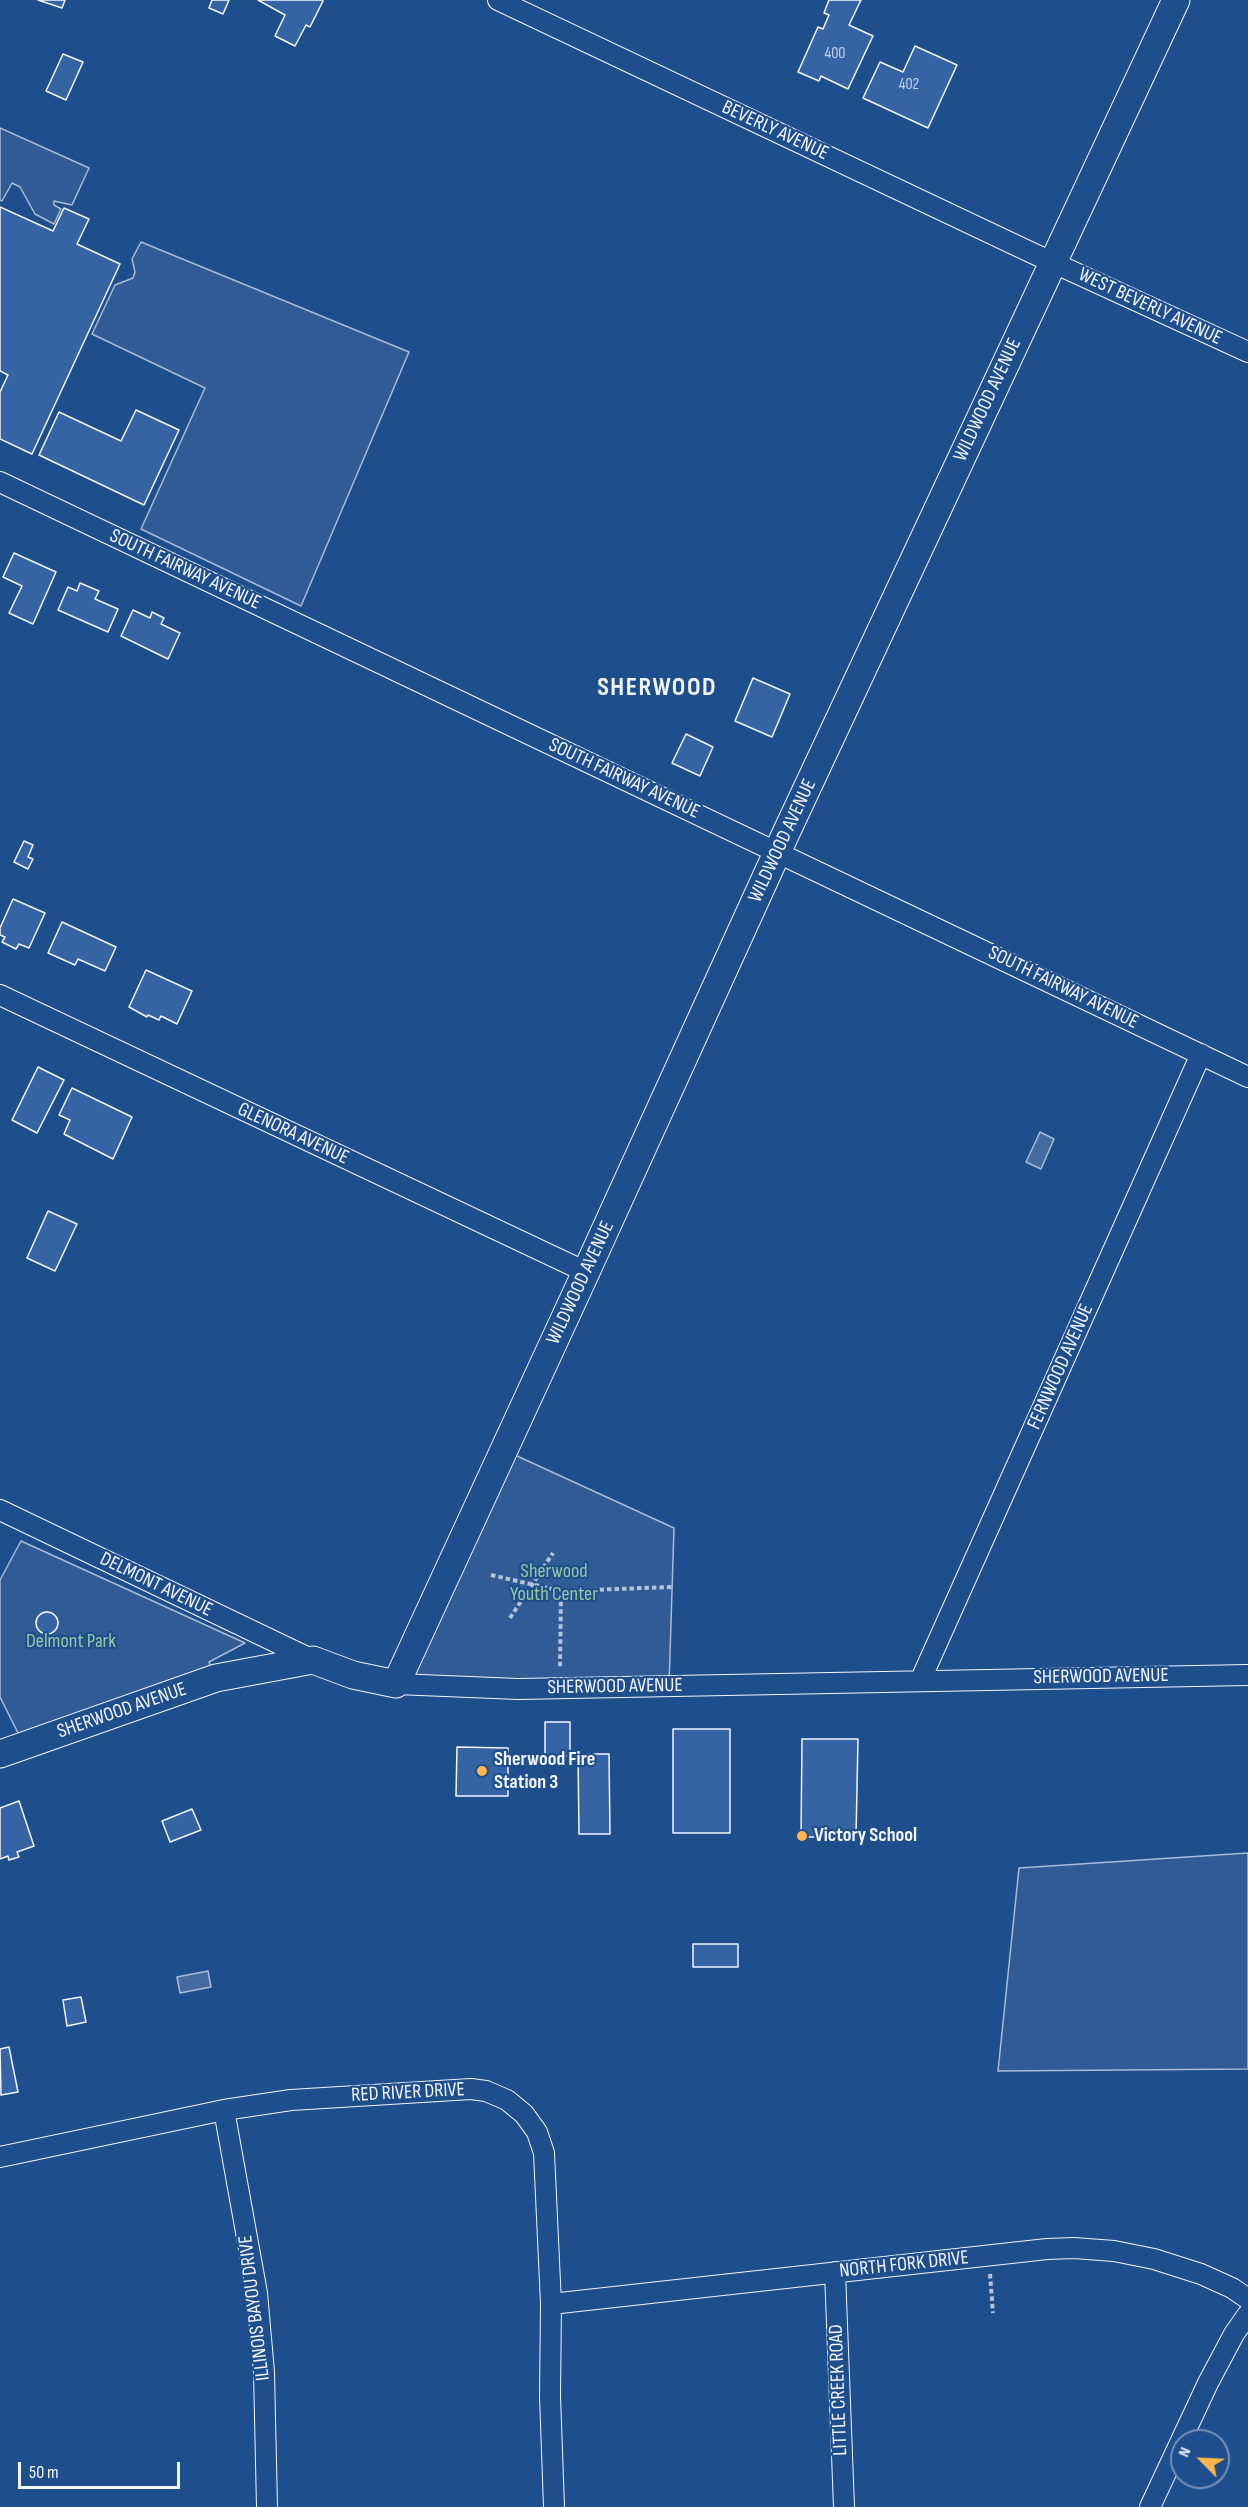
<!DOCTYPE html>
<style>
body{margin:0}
#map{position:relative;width:1248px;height:2507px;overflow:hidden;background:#1f4e8c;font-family:"Sofia Sans Condensed",sans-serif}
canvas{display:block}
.north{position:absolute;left:1170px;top:2429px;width:60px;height:60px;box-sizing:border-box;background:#1f4e8c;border:2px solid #7391ba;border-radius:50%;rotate:294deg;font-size:16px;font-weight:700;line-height:24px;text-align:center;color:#f2f6ff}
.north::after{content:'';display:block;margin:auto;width:21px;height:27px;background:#ffb74d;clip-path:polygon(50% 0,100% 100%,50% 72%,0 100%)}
.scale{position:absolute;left:18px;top:2462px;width:162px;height:27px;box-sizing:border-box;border:3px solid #f2f6ff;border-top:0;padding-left:8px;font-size:18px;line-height:21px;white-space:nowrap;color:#f2f6ff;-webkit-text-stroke:4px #1f4e8c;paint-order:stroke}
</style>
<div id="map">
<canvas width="1248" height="2507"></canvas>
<div class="north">N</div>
<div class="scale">50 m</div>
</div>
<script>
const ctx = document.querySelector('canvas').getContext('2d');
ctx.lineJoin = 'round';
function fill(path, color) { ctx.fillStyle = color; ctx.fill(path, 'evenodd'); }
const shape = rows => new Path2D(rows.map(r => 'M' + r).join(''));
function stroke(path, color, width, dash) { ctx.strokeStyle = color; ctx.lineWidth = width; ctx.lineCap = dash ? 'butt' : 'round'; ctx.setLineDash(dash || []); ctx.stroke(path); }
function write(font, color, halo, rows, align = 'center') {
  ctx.font = font + ' "Sofia Sans Condensed",sans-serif'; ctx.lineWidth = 4.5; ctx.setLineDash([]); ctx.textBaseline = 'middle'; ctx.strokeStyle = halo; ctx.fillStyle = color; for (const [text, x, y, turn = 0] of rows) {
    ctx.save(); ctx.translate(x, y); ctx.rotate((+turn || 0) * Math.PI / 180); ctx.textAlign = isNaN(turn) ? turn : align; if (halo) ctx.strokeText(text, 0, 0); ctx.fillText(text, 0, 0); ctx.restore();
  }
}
const built = shape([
 [0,128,89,168,72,205,54,201,54,205,61,209,54,224,35,214,20,187,12,183,2,201,0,200,0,128],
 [141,242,409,352,301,606,141,529,205,388,92,334,115,285,133,278,135,272,132,259,141,242],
 [504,1450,674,1528,669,1686,396,1684,504,1450],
 [21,1541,245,1643,209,1662,211,1668,21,1739,0,1697,0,1580,21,1541],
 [1248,1853,1248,2069,998,2071,1019,1868,1248,1853]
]);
const water = shape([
 [1040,1132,1054,1139,1041,1169,1026,1162,1040,1132],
 [208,1971,211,1987,180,1993,177,1977,208,1971]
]);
const building = shape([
 [38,0,65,0,62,8,38,0],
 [212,0,229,0,223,14,209,8,212,0],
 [258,0,322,0,323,1,310,27,306,25,295,46,275,36,285,15,258,0],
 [829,0,861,0,849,25,873,36,848,89,821,76,819,81,798,72,818,27,823,29,829,15,824,13,829,0],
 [915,46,957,65,928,128,863,98,880,62,903,72,915,46],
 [63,54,83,62,66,100,46,91,63,54],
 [0,207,53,231,64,208,89,219,77,244,120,264,32,454,0,439,0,392,8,375,0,371,0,207],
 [136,410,179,430,144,505,39,455,59,412,121,441,136,410],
 [14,553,56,572,33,624,9,613,22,586,3,577,14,553],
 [80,583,99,591,95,599,118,609,108,632,58,610,68,587,77,591,80,583],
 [133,610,150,618,152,612,164,618,161,624,180,633,168,659,121,636,133,610],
 [753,678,790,694,772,737,735,721,753,678],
 [686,734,713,747,700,776,672,763,686,734],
 [24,841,33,845,28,857,33,859,28,869,14,862,24,841],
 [13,899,45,913,29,948,19,944,16,949,2,942,5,937,0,935,0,928,13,899],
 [62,922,116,947,105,971,78,959,75,965,48,953,62,922],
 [146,970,192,991,177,1024,161,1016,159,1020,148,1015,147,1017,129,1007,146,970],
 [38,1067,64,1080,37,1133,12,1120,38,1067],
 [72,1088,132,1117,113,1159,64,1134,70,1120,59,1115,72,1088],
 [48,1211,77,1224,55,1271,27,1258,48,1211],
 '36 1623a11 11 0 1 1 22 0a11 11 0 1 1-22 0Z',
 [545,1722,570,1722,570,1756,545,1756,545,1722],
 [673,1729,730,1729,730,1833,673,1833,673,1729],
 [802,1739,858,1739,856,1837,801,1837,802,1739],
 [457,1747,508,1748,508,1796,456,1796,457,1747],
 [578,1754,609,1754,610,1834,579,1834,578,1754],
 [19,1801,34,1846,17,1852,19,1857,9,1860,8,1856,0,1859,0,1808,19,1801],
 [192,1809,201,1830,170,1842,162,1821,192,1809],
 [693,1944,738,1944,738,1967,693,1967,693,1944],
 [81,1997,86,2022,67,2026,63,2000,81,1997],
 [9,2047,18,2092,1,2095,0,2049,9,2047]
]);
const path = shape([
 [491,1575,561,1591,560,1669],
 [562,1591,672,1587],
 [510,1618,553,1553],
 [990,2274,993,2313]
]);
const street = shape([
 [498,0,1030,252,1248,352],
 [0,482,1248,1077],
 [0,995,586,1272],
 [0,1510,313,1660],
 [921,1679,1201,1054],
 [396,1684,518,1689,1248,1675],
 [224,2110,257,2293,264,2372,267,2507],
 [0,2157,224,2110,291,2100,471,2089,486,2091,507,2100,524,2114,537,2132,544,2153,551,2304,550,2396,554,2507],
 [835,2272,844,2507],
 [551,2304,1047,2249,1074,2248,1114,2251,1154,2259,1201,2274,1232,2288,1248,2299],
 [1150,2507,1208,2383,1234,2334,1248,2314]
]);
const secondary = shape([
 [0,1754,216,1678,313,1660,353,1675,396,1684,586,1272,786,833,1176,0]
]);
const markers = [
 [482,1771,6,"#ffb74d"],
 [802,1836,6,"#ffb74d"]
];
const numberNames = [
 ["400",835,54],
 ["402",909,85]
];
const streetNames = [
 ["BEVERLY AVENUE",775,131,25],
 ["WEST BEVERLY AVENUE",1150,307,25],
 ["WILDWOOD AVENUE",988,400,-65],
 ["SOUTH FAIRWAY AVENUE",185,570,25],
 ["SOUTH FAIRWAY AVENUE",624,779,25],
 ["WILDWOOD AVENUE",783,841,-65],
 ["SOUTH FAIRWAY AVENUE",1063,988,26],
 ["GLENORA AVENUE",293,1134,25],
 ["WILDWOOD AVENUE",581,1283,-65],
 ["FERNWOOD AVENUE",1061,1367,-66],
 ["DELMONT AVENUE",156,1585,26],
 ["SHERWOOD AVENUE",1101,1677,-1],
 ["SHERWOOD AVENUE",615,1687,-1],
 ["SHERWOOD AVENUE",122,1711,-19],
 ["RED RIVER DRIVE",408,2093,-3],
 ["NORTH FORK DRIVE",904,2265,-6],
 ["ILLINOIS BAYOU DRIVE",255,2308,-97],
 ["LITTLE CREEK ROAD",839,2390,-92]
];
const parkNames = [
 ["Sherwood",554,1572],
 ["Youth Center",554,1595],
 ["Delmont Park",71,1642]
];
const poiNames = [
 ["Sherwood Fire",494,1760],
 ["Station 3",494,1783],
 ["Victory School",814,1836]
];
const districtNames = [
 ["SHERWOOD",657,688]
];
fill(built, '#305b95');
stroke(built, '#a8bbd7', 1.5);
fill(water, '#446ba0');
stroke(water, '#a8bbd7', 1.5);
fill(building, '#3563a3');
stroke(building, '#f2f6ff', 1.5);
stroke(street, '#f2f6ff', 22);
stroke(secondary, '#f2f6ff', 29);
stroke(path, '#b3c4dc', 4, [4.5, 3]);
stroke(street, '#1f4e8c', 20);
stroke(secondary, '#1f4e8c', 27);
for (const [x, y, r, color] of markers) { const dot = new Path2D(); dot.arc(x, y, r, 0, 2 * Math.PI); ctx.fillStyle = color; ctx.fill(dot); stroke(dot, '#1f4e8c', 2); }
write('16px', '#c3d1e8', null, numberNames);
write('20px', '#f2f6ff', '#1f4e8c', streetNames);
write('20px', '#97c8a6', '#1f4e8c', parkNames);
write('bold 20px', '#f2f6ff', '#1f4e8c', poiNames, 'left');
ctx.letterSpacing = '1.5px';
write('bold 26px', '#f2f6ff', '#1f4e8c', districtNames);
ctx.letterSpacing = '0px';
</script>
